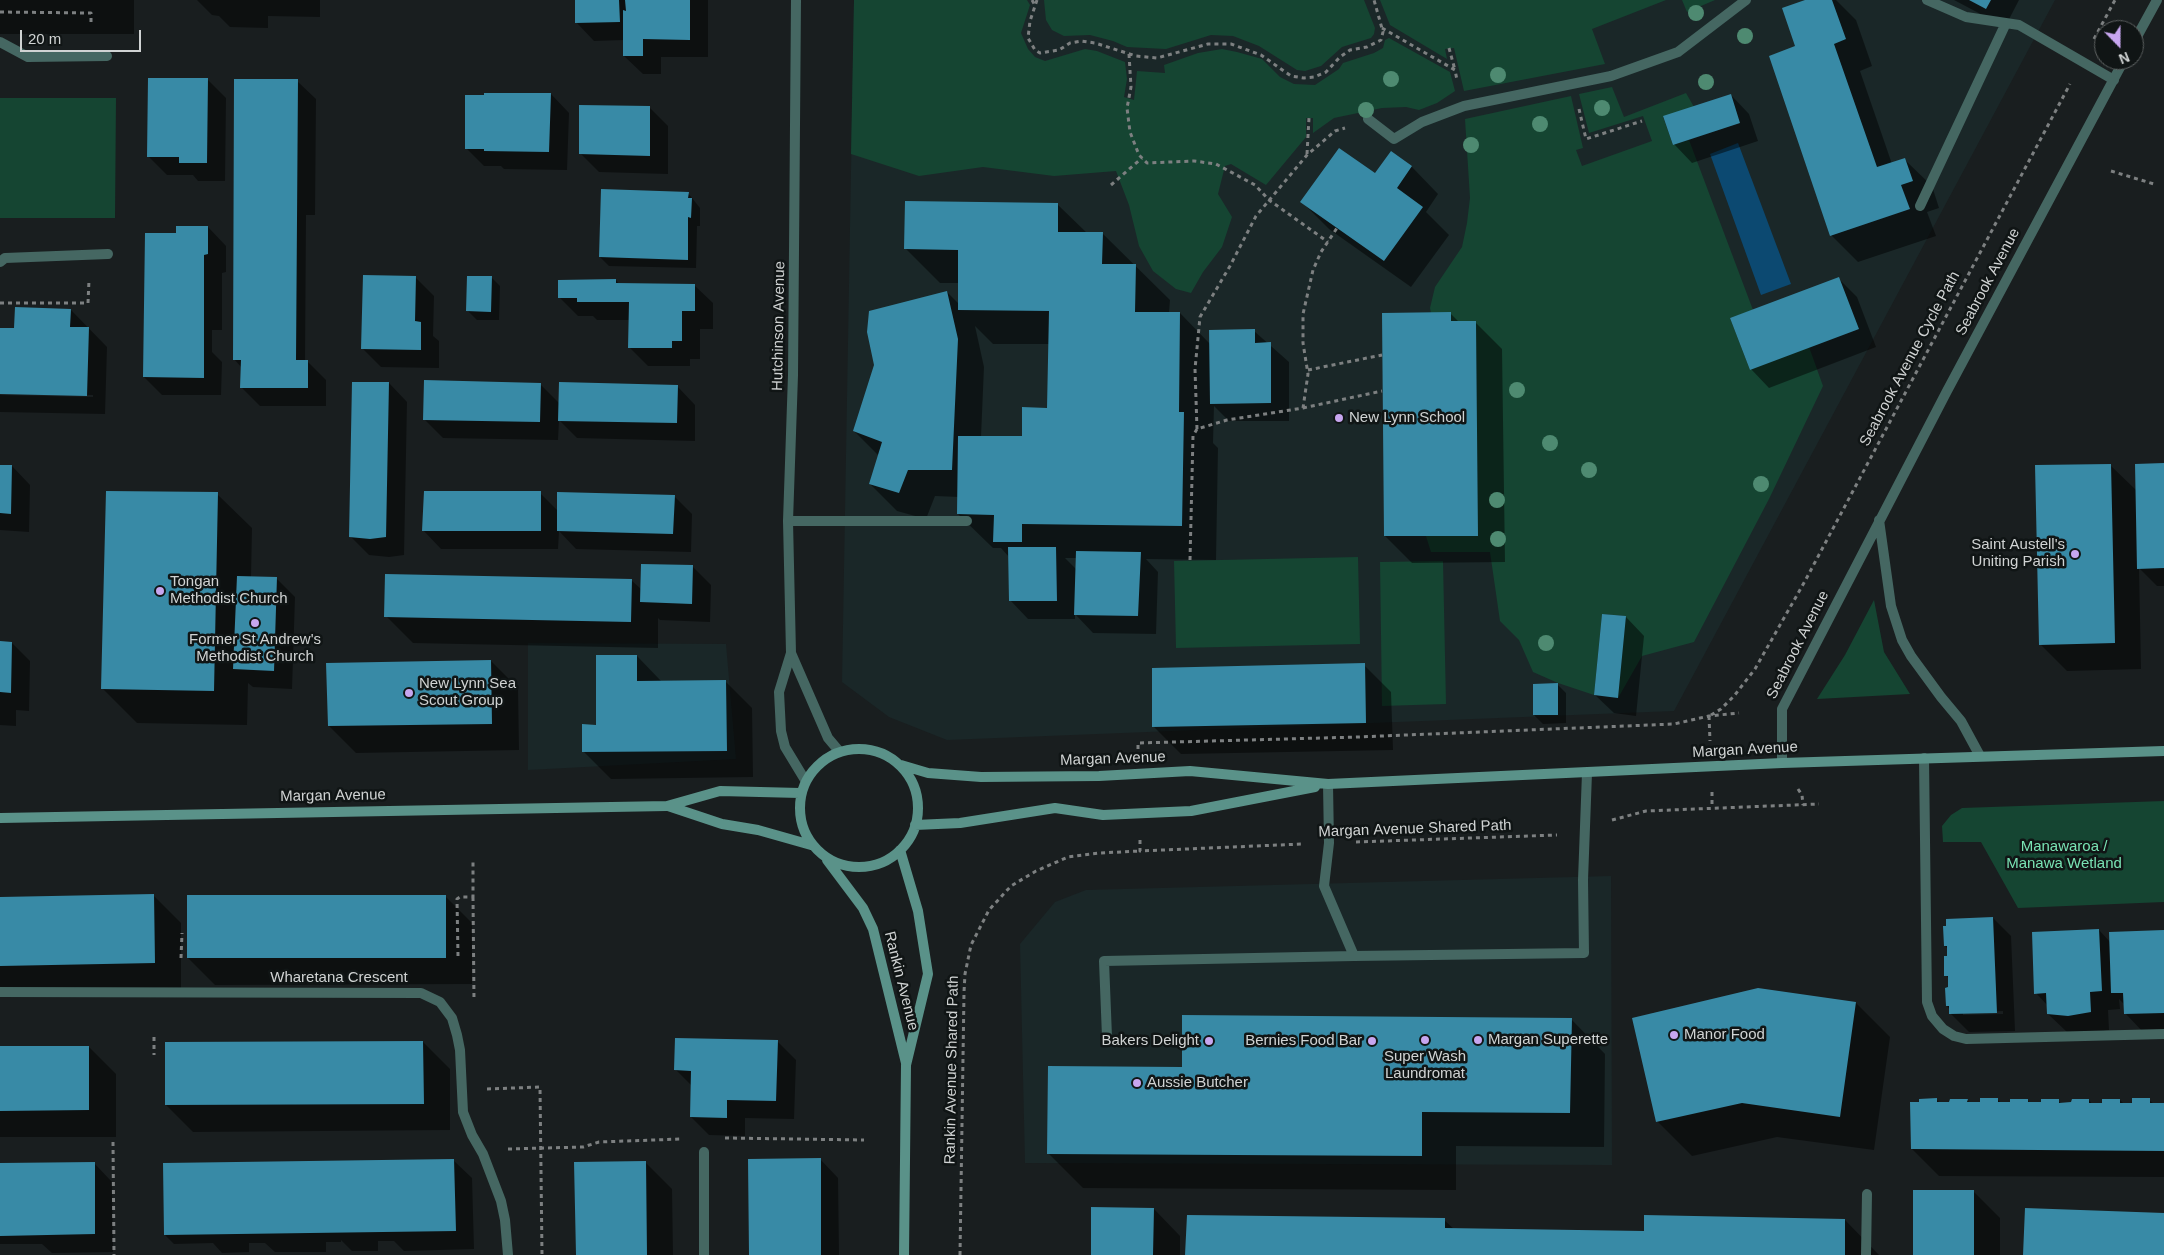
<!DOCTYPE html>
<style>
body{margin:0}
#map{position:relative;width:2164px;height:1255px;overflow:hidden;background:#191e1f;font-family:Arial,sans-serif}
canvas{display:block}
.north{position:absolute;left:2094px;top:20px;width:50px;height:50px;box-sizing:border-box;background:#101515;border:1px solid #5d6161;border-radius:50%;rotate:158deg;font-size:14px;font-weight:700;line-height:20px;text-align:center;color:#d0d3d3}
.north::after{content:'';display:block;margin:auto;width:18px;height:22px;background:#c7a6ef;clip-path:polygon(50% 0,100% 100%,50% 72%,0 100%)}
.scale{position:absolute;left:20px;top:30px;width:121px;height:22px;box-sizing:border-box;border:2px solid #d0d3d3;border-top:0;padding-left:6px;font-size:15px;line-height:18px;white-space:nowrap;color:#d0d3d3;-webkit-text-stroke:4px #101515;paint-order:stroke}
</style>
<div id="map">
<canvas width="2164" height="1255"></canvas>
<div class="north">N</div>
<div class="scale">20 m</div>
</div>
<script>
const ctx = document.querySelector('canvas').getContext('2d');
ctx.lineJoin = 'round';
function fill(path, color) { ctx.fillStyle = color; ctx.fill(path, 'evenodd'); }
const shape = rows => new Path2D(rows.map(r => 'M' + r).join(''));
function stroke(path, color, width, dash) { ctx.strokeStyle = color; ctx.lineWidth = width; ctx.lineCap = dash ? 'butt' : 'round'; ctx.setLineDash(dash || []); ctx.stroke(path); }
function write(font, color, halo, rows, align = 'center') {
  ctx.font = font + ' Arial,sans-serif'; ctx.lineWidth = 5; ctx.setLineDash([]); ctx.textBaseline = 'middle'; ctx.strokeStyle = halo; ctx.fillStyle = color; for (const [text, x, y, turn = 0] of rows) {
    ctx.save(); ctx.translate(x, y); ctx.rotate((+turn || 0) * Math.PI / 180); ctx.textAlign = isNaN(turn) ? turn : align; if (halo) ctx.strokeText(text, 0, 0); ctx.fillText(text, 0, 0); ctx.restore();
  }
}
const built = shape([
 [854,0,2055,0,1674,711,947,740,889,717,842,682],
 [528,643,726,644,736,759,528,770],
 [1611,876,1612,1165,1025,1163,1020,944,1055,902,1086,890]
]);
const green = shape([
 [854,0,1027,0,1030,5,1021,33,1028,49,1035,57,1045,61,1085,49,1097,51,1125,62,1127,79,1124,97,1134,100,1137,71,1165,73,1164,65,1198,53,1222,49,1237,52,1262,59,1280,77,1294,84,1315,85,1339,69,1343,63,1374,53,1383,48,1385,40,1389,38,1450,72,1455,91,1437,103,1419,110,1406,107,1382,108,1334,118,1313,133,1313,118,1306,118,1306,137,1266,185,1231,164,1225,166,1218,194,1232,217,1222,247,1203,272,1191,293,1176,289,1153,271,1139,246,1129,205,1116,171,1054,176,983,167,919,176,851,154],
 [1044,0,1364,0,1375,28,1374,34,1371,38,1342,47,1321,66,1305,71,1297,70,1259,46,1233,36,1211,35,1166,49,1127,47,1113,41,1090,35,1064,36,1052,30,1046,20],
 [1380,0,1666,0,1592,29,1605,64,1464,91,1454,48,1445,49,1447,59,1390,25],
 [1682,0,1715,0,1687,12],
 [1612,87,1624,117,1686,93,1694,107,1663,117,1673,145,1689,140,1753,310,1730,318,1750,370,1809,347,1823,386,1769,499,1694,642,1642,656,1618,698,1626,616,1602,614,1594,695,1558,683,1533,672,1519,640,1500,621,1490,552,1431,552,1426,536,1478,535,1476,321,1451,321,1451,312,1431,313,1430,308,1435,287,1462,247,1467,223,1470,198,1465,119,1571,96,1583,148,1576,150,1582,166,1652,141,1643,116,1589,133,1579,94],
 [0,98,116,98,115,218,0,218],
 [1358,557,1360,644,1176,648,1174,561],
 [1443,561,1446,704,1382,706,1380,562],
 [1874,600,1884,652,1910,694,1817,699,1845,655],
 [2164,801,2164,902,2018,908,1981,842,1943,842,1942,826,1951,815,1962,808]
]);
const water = shape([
 [1738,143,1791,284,1761,295,1710,154]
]);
const shadow = shape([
 [0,0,134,0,134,34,0,34],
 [197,0,320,0,320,17,268,16,268,28,230,27,219,16,212,15],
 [576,0,708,0,708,57,661,57,661,74,643,74,624,56,624,40,594,41,576,22],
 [1809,0,1836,0,1856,20,1872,66,1860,71,1892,164,1905,160,1932,186,1939,208,1927,212,1936,236,1858,262,1832,236,1770,56,1796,47],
 [1954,0,2019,0,2005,27],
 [208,80,226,98,225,181,198,181,193,175,167,175,148,156],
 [297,81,316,99,315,215,306,215,305,361,307,361,326,380,326,406,260,406,242,388,242,368,234,359],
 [551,94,569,113,567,170,504,169,501,166,484,166,466,148],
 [1731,95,1749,114,1758,141,1692,163,1674,144],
 [650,108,668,126,668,174,599,172,580,153],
 [1391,152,1412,167,1438,194,1426,212,1449,235,1411,287,1329,229,1302,202,1375,175],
 [688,193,700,208,700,226,697,226,696,268,609,266,600,257],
 [1057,204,1087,233,1102,233,1170,300,1169,313,1180,313,1210,344,1254,331,1289,362,1289,421,1229,421,1214,406,1213,443,1218,448,1216,560,1146,559,1158,572,1156,634,1093,633,1075,614,1075,619,1028,619,1010,600,1009,557,1001,548,993,548,958,514,959,497,935,496,926,519,897,511,870,484,879,456,854,431,947,292,959,304,959,283,940,283,906,249],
 [975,326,993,344,1050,344,1049,409,1023,438,981,437,984,367],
 [1065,558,1077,558,1076,569],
 [208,227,226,246,226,272,222,273,222,330,212,330,212,352,222,362,221,395,162,395,144,377,177,234],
 [415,277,434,296,433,336,439,341,439,368,381,367,362,348],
 [491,277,500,286,499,320,477,320,468,311],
 [1839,279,1857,297,1876,347,1769,388,1751,369],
 [616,280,619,284,694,285,713,303,713,329,700,329,700,359,690,359,690,366,648,366,629,347,630,320,597,320,593,316,578,316,560,298],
 [71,310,107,347,105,414,0,412,0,395,93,397,93,395,0,393,0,329,15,329],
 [1450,313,1459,322,1475,322,1502,349,1505,562,1412,563,1385,536],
 [389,383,407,402,404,555,389,557,369,555,350,536],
 [541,385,559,403,677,386,695,405,695,441,577,438,559,420,558,440,443,438,424,419],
 [2164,464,2164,586,2157,586,2139,568,2141,669,2067,671,2040,644,2110,465,2137,491],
 [0,466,12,466,30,485,29,532,0,530],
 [540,493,558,511,674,496,692,514,691,552,576,549,559,531,558,549,441,549,423,530],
 [217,494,252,528,251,577,277,579,295,597,292,689,253,687,248,683,247,725,137,723,103,689],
 [692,566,711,585,710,622,660,620,658,618,658,648,413,643,386,616,631,580,642,590],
 [1626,617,1644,636,1636,716,1614,713,1595,695],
 [0,643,12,643,30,661,29,711,16,710,16,726,0,725],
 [637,656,662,682,725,681,752,708,753,777,611,779,584,752],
 [491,661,518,688,519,750,356,753,329,726],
 [1364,665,1391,692,1393,750,1181,754,1154,727],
 [1557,684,1566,693,1566,723,1543,724,1534,715],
 [154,896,181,923,181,990,0,993,0,898],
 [445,896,472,923,472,984,215,985,188,958],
 [1993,918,2011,936,2015,1031,1969,1032,1951,1014,1950,1010,1947,1006,1950,988,1949,979,1946,975,1949,958,1948,949,1945,946],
 [2003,1011,2003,1014,1963,1015,1963,1013],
 [2099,930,2110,942,2164,931,2164,1031,2143,1032,2125,1013,2124,1004,2119,999,2120,1009,2108,1010,2109,1030,2087,1034,2067,1032,2048,1014,2048,1006,2036,993],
 [1856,1003,1890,1037,1874,1150,1777,1137,1692,1156,1657,1121],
 [1571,1019,1605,1054,1604,1147,1456,1146,1456,1190,1083,1188,1048,1153,1184,1068],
 [777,1041,796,1060,794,1119,745,1118,745,1136,709,1135,691,1117,692,1086,676,1070],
 [423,1042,450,1069,450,1130,193,1132,166,1105],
 [0,1047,89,1047,116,1074,116,1137,0,1137],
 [1997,1099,2002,1104,2027,1100,2031,1104,2058,1101,2062,1104,2089,1100,2092,1104,2103,1104,2120,1100,2124,1104,2149,1100,2154,1104,2164,1105,2164,1102,2164,1177,1939,1176,1912,1149,1937,1100,1941,1104,1967,1100,1971,1104],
 [820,1159,838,1178,839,1255,750,1255],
 [453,1160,472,1178,474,1249,404,1251,394,1241,378,1241,378,1251,352,1251,341,1240,341,1242,326,1242,326,1252,275,1252,265,1243,249,1243,249,1252,222,1253,213,1243,174,1244,165,1235],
 [645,1162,672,1189,673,1255,577,1255],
 [94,1163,112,1182,113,1252,52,1253,42,1244,0,1244,0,1164],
 [1973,1191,2000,1218,2000,1255,1915,1255],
 [1154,1209,1180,1236,1180,1255,1092,1255],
 [1444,1220,1454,1229,1645,1232,1845,1220,1879,1255,1187,1255]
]);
const building = shape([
 [575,0,619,0,620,22,575,23],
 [625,0,690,0,690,40,643,39,643,56,623,56,623,10,626,11],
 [1805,0,1832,0,1846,39,1834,44,1877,167,1905,158,1913,181,1901,185,1910,209,1830,236,1769,56,1795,46,1782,8],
 [1969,0,1991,0,1986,9],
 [148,78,208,78,207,163,179,163,179,157,147,157],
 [234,79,298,79,296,360,308,360,308,388,240,388,241,360,233,360],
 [484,93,551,93,549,152,484,151,484,149,465,149,465,95,484,95],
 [1731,94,1740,123,1673,145,1663,116],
 [579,105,650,106,650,156,579,154],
 [1339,148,1375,173,1391,151,1412,166,1397,188,1423,207,1384,261,1300,202],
 [601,189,689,192,688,198,692,198,691,218,688,217,688,260,599,257],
 [905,201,1058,203,1058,232,1103,232,1102,264,1136,264,1135,312,1180,312,1179,412,1184,412,1182,526,1022,524,1022,542,993,542,994,515,957,514,958,436,1022,436,1022,407,1047,408,1049,311,958,310,958,250,904,249],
 [176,226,208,226,208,254,204,255,204,378,143,377,145,233,176,233],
 [363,275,416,276,415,321,421,322,421,350,361,349],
 [467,276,492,276,491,312,466,311],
 [1839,277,1859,329,1750,370,1730,318],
 [616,279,616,283,695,284,695,311,682,311,682,341,672,341,672,348,628,348,629,302,577,302,577,298,558,298,558,280],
 [947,291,958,339,952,470,908,470,899,493,869,484,882,442,853,431,874,365,867,332,869,311],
 [15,307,71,309,70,327,89,327,87,396,0,394,0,328,14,328],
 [1451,312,1451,321,1476,321,1478,536,1384,536,1382,313],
 [1255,329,1255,343,1271,342,1271,403,1210,404,1209,330],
 [424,380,541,383,540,422,423,420],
 [352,382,389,382,386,537,370,539,349,537],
 [559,382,678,385,677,423,558,421],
 [2164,463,2164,568,2137,569,2135,464],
 [2111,464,2115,643,2039,645,2035,465],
 [0,465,12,465,11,514,0,513],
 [106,491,218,492,214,691,101,689],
 [424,491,541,491,541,531,422,531],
 [557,492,675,495,673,534,557,531],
 [1008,547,1056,547,1057,601,1009,601],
 [1076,551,1141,552,1138,616,1074,615],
 [641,564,693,565,692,604,640,602],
 [385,574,632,579,631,622,384,617],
 [237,576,277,577,274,671,233,669],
 [1602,614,1626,616,1618,698,1594,695],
 [0,641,12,642,11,693,0,692],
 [596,655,637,655,637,681,726,680,727,751,582,752,582,724,596,725],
 [491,660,492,724,328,726,326,663],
 [1365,663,1366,723,1152,727,1152,668],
 [1558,683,1558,715,1533,715,1533,684],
 [154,894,155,963,0,966,0,897],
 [187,895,446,895,446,958,187,958],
 [1993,917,1997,1013,1949,1014,1949,1006,1946,1006,1945,988,1948,987,1948,976,1944,976,1944,956,1947,956,1947,946,1944,946,1943,926,1946,926,1946,919],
 [2099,929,2102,991,2090,992,2091,1012,2068,1016,2047,1014,2046,993,2034,994,2032,932],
 [2164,930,2164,1013,2124,1014,2123,993,2111,993,2109,932],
 [1758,988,1856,1002,1840,1117,1742,1103,1656,1122,1632,1018],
 [1182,1015,1572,1018,1570,1113,1422,1112,1422,1156,1047,1154,1048,1066,1182,1067],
 [675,1038,778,1040,776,1101,727,1100,727,1118,690,1117,691,1071,674,1070],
 [423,1041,424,1104,165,1105,165,1042],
 [0,1046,89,1046,89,1110,0,1111],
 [1937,1098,1937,1102,1949,1102,1950,1099,1968,1099,1967,1102,1980,1102,1980,1098,1998,1098,1998,1102,2010,1102,2010,1099,2028,1099,2028,1102,2041,1102,2041,1099,2059,1099,2059,1103,2071,1102,2072,1099,2089,1099,2089,1103,2102,1103,2102,1099,2120,1099,2120,1103,2132,1103,2132,1098,2150,1098,2150,1103,2164,1103,2164,1151,1911,1149,1910,1102,1919,1102,1919,1099],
 [821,1158,821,1255,749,1255,748,1159],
 [454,1159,456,1231,164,1235,163,1163],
 [646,1161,647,1255,576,1255,574,1162],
 [95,1162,95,1234,0,1236,0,1163],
 [1913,1190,1974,1190,1974,1255,1913,1255],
 [1091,1207,1154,1208,1153,1255,1091,1255],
 [2025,1208,2164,1213,2164,1255,2023,1255],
 [1187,1215,1445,1218,1445,1228,1644,1231,1644,1215,1845,1219,1845,1255,1185,1255]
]);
const path = shape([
 [1032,0,1036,7],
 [1037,0,1030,21,1028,38,1035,50,1040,53,1059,50,1070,43,1081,41,1095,43,1136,56,1157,58,1208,44,1231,44,1261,55,1291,76,1304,78,1314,77,1326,72,1340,57,1350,50,1367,47,1381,40,1383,32,1374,0],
 [0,12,91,13,91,26],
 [1382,28,1455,70,1457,80],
 [2094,39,2115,0],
 [1449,48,1455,70],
 [1129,54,1131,87,1127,108,1130,132,1139,155,1147,163,1194,161,1216,164,1255,185,1269,200,1328,242],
 [1579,109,1586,139,1642,121],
 [1307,154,1309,118],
 [2111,171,2154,184],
 [1111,185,1142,158],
 [0,303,88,303,89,280],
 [1308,370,1382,355],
 [1303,408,1382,391],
 [1197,429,1195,369,1200,317,1230,266,1256,216,1307,155,1335,131,1345,128],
 [1190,560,1193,436,1197,429,1227,420,1303,408,1308,374,1303,343,1303,314,1313,270,1321,252,1337,228],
 [1711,715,1721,709,1734,696,1755,669,1805,581,2070,84],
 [1709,716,1710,741],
 [1138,749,1138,743,1358,737,1674,724,1709,716,1739,713],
 [1798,789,1802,795,1803,805],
 [1712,792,1712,808],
 [1612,820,1646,811,1819,804],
 [1140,840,1140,851,1302,844],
 [1356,842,1557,835],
 [473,897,474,1001],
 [458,956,457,899,460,897,473,897,473,860],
 [181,958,182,933],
 [154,1037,154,1055],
 [487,1089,540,1087,542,1255],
 [725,1138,864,1140],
 [113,1142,114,1255],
 [508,1149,583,1147,599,1142,681,1139],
 [960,1255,964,992,965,974,971,945,989,910,1011,886,1036,871,1068,857,1100,853,1140,851]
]);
const service = shape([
 [1927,0,1966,17,2019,25,2114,80],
 [1368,119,1394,139,1422,122,1464,106,1611,76,1678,52,1746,0],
 [1920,206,2006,23],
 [788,521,967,521],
 [1924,758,1927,1002,1932,1016,1943,1029,1954,1036,1966,1039,2164,1034],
 [1328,784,1329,843,1324,886,1354,956,1584,953,1583,880,1587,773],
 [1107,1037,1104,961,1354,956]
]);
const minor = shape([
 [0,42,28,57,107,56],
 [0,262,5,258,108,254],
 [0,992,421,993,440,1002,452,1018,457,1035,460,1050,463,1112,472,1135,483,1154,501,1201,505,1220,508,1255],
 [704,1152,704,1255],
 [1866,1255,1867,1194]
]);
const tertiary = shape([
 [796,0,793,375,788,521,791,653,779,692,781,731,785,747,805,780],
 [2134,42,2157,0],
 [1879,520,1891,606,1902,640,1911,656,1941,697,1961,721,1980,756],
 [791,653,828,738,839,751],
 [1782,763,1782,709,1947,391,2124,60]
]);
const secondary = shape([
 '800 808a59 59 0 1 1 118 0a59 59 0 1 1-118 0Z',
 [901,765,928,773,981,777,1099,776,1190,771,1328,784,1782,763,2164,751],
 [668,806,722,824,758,830,811,845],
 [0,818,667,806,720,791,800,793],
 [915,825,960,823,1055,808,1103,815,1191,811,1315,787],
 [900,850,918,911,928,974,906,1065,904,1255],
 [827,860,863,908,873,929,906,1063]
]);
const trees = [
 [1696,13],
 [1745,36],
 [1498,75],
 [1391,79],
 [1706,82],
 [1602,108],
 [1366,110],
 [1540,124],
 [1471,145],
 [1517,390],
 [1550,443],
 [1589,470],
 [1761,484],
 [1497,500],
 [1498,539],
 [1546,643]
];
const markers = [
 [1339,418,5,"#c7a6ef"],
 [2075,554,5,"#c7a6ef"],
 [160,591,5,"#c7a6ef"],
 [255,623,5,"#c7a6ef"],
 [409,693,5,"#c7a6ef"],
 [1674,1035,5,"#c7a6ef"],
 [1425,1040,5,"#c7a6ef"],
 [1478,1040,5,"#c7a6ef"],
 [1209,1041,5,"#c7a6ef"],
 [1372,1041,5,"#c7a6ef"],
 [1137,1083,5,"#c7a6ef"]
];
const streetNames = [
 ["Seabrook Avenue",1988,282,-62],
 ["Hutchinson Avenue",779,326,-89],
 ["Seabrook Avenue Cycle Path",1910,359,-62],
 ["Seabrook Avenue",1798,645,-63],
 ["Margan Avenue",1745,750,-3],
 ["Margan Avenue",1113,759,-2],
 ["Margan Avenue",333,796,-1],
 ["Margan Avenue Shared Path",1415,829,-2],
 ["Wharetana Crescent",339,978],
 ["Rankin Avenue",901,981,76],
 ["Rankin Avenue Shared Path",952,1070,-89]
];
const poiNames = [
 ["New Lynn School",1349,418],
 ["Saint Austell's",2065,545,"right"],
 ["Uniting Parish",2065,562,"right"],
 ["Tongan",170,582],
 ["Methodist Church",170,599],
 ["Former St Andrew's",255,640,"center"],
 ["Methodist Church",255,657,"center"],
 ["New Lynn Sea",419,684],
 ["Scout Group",419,701],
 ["Manor Food",1684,1035],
 ["Margan Superette",1488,1040],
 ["Bakers Delight",1199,1041,"right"],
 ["Bernies Food Bar",1362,1041,"right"],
 ["Super Wash",1425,1057,"center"],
 ["Laundromat",1425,1074,"center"],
 ["Aussie Butcher",1147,1083]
];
const parkNames = [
 ["Manawaroa /",2064,847],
 ["Manawa Wetland",2064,864]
];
fill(built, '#1a2728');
fill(green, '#154532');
fill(water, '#0c4971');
fill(shadow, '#0007');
fill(building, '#388aa6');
stroke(path, '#7d8081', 3, [4, 4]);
stroke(service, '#456762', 10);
stroke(minor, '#456762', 10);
stroke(tertiary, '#456762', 10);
stroke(secondary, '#5a9289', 10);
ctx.fillStyle = '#4e8a71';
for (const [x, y] of trees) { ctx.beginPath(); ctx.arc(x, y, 8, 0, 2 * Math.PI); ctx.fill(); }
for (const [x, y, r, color] of markers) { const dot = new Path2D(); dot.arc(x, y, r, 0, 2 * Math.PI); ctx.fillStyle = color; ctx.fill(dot); stroke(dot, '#101515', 2); }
write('15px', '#d0d3d3', '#101515', streetNames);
write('15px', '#d0d3d3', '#101515', poiNames, 'left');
write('15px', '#79e3b4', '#101515', parkNames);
</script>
